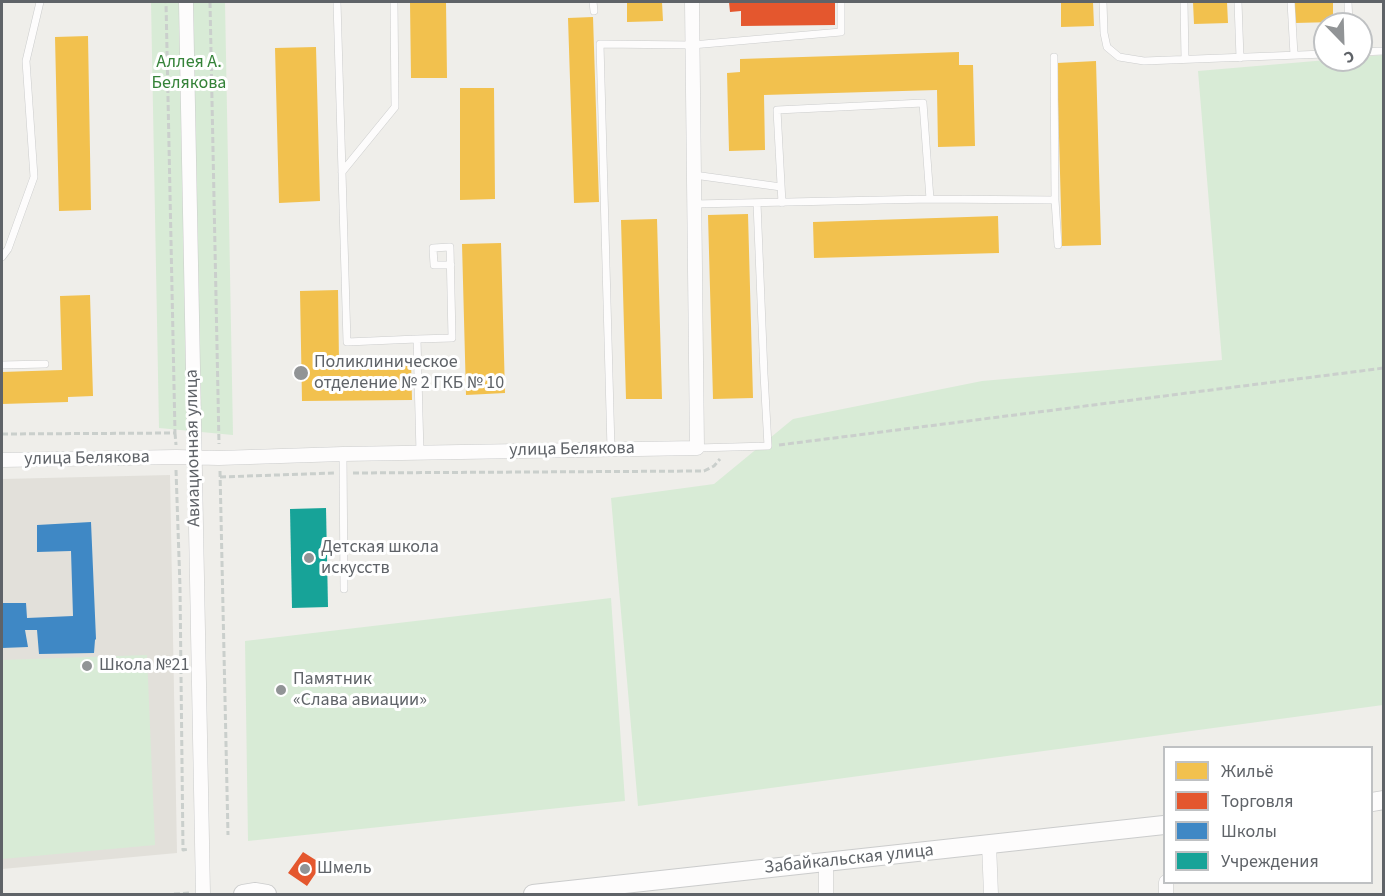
<!DOCTYPE html>
<meta charset="utf-8">
<style>
body{margin:0}
#map{position:relative;width:1385px;height:896px;overflow:hidden;background:#efeeea;font-family:"Source Sans 3",sans-serif}
canvas{display:block}
.frame{position:absolute;inset:0;border:3px solid #5f6368;pointer-events:none}
.legend{position:absolute;left:1163px;top:746px;width:210px;height:138px;box-sizing:border-box;background:#fff;border:2px solid #bfc1c3;margin:0;padding:8px 10px;list-style:none;font-size:18px;color:#5f6368}
.legend li{display:flex;align-items:center;gap:12px;height:30px}
.legend b{width:30px;border:2px solid #bfc1c3}
.north{position:absolute;left:1313px;top:12px;width:60px;height:60px;box-sizing:border-box;background:#fff;border:2px solid #bfc1c3;border-radius:50%;rotate:157deg;font-size:16px;font-weight:700;line-height:24px;text-align:center;color:#5f6368}
.north::after{content:'';display:block;margin:auto;width:21px;height:27px;background:#919496;clip-path:polygon(50% 0,100% 100%,50% 72%,0 100%)}
</style>
<div id="map">
<canvas width="1385" height="896"></canvas>
<div class="frame"></div>
<ul class="legend">
<li><b style="height:16px;background:#f2c14e"></b>Жильё</li>
<li><b style="height:16px;background:#e4572e"></b>Торговля</li>
<li><b style="height:16px;background:#3f88c5"></b>Школы</li>
<li><b style="height:16px;background:#17a398"></b>Учреждения</li>
</ul>
<div class="north">С</div>
</div>
<script>
const ctx = document.querySelector('canvas').getContext('2d');
ctx.lineJoin = 'round';
function fill(path, color) { ctx.fillStyle = color; ctx.fill(path, 'evenodd'); }
const shape = rows => new Path2D(rows.map(r => 'M' + r).join(''));
function stroke(path, color, width, dash) { ctx.strokeStyle = color; ctx.lineWidth = width; ctx.lineCap = dash ? 'butt' : 'round'; ctx.setLineDash(dash || []); ctx.stroke(path); }
function write(font, color, halo, rows, align = 'center') {
  ctx.font = font + ' "Source Sans 3",sans-serif'; ctx.lineWidth = 6; ctx.setLineDash([]); ctx.textBaseline = 'middle'; ctx.strokeStyle = halo; ctx.fillStyle = color; for (const [text, x, y, turn = 0] of rows) {
    ctx.save(); ctx.translate(x, y); ctx.rotate((+turn || 0) * Math.PI / 180); ctx.textAlign = isNaN(turn) ? turn : align; if (halo) ctx.strokeText(text, 0, 0); ctx.fillText(text, 0, 0); ctx.restore();
  }
}
const education = shape([
 [170,475,177,853,2,869,2,479]
]);
const green = shape([
 [151,2,225,2,233,435,159,428],
 [1383,55,1383,705,638,806,611,498,714,484,793,419,982,381,1222,360,1198,71,1327,60,1361,60,1361,57],
 [611,598,625,801,248,841,245,641],
 [147,655,155,845,2,859,2,660]
]);
const homes = shape([
 [410,2,446,2,447,78,411,78],
 [627,2,662,2,663,21,627,22],
 [1061,2,1093,2,1094,26,1061,27],
 [1193,2,1227,2,1228,23,1194,24],
 [1294,2,1333,2,1333,22,1295,23],
 [593,17,599,202,574,203,568,18],
 [88,36,91,210,59,211,55,37],
 [316,47,320,201,279,203,275,48],
 [959,52,959,65,973,65,975,146,938,147,937,90,764,95,765,150,729,151,727,73,740,72,740,59],
 [1096,61,1101,245,1062,246,1057,63],
 [460,88,494,88,495,199,460,200],
 [748,214,753,398,713,399,708,215],
 [998,216,999,253,814,258,813,222],
 [657,219,662,399,626,399,621,220],
 [501,243,505,393,466,395,462,244],
 [338,290,339,361,411,360,412,400,302,401,300,291],
 [90,295,93,396,68,397,68,402,2,404,2,372,62,370,60,296]
]);
const shops = shape([
 [729,2,835,2,835,25,741,26,741,11,730,12],
 [303,852,322,864,307,886,288,873]
]);
const schools = shape([
 [91,522,96,639,95,640,94,653,39,654,37,630,25,630,28,647,2,648,2,603,26,603,27,618,73,616,71,551,37,552,37,525]
]);
const public = shape([
 [326,508,328,607,292,608,290,509]
]);
const path = shape([
 [210,2,219,444],
 [175,433,176,445],
 [2,434,175,433,166,2],
 [779,445,1384,368],
 [176,470,180,587,183,850,189,849],
 [220,471,228,835],
 [353,473,704,471,714,466,720,459],
 [220,477,335,473],
 [174,894,190,893]
]);
const service = shape([
 [337,2,347,342,417,339,420,453],
 [593,2,594,11],
 [1103,2,1104,33,1107,47,1119,57,1144,61,1325,54],
 [1184,2,1185,59],
 [1238,2,1240,58],
 [1291,2,1294,55],
 [1348,2,1349,24],
 [1361,52,1384,51],
 [1054,57,1055,200,1058,245],
 [342,172,395,107,394,2],
 [694,175,781,187],
 [782,203,777,110,923,103,930,199],
 [694,204,930,199,1055,200],
 [2,257,8,249,34,177,26,61,40,2],
 [417,339,452,338,450,247,433,248,434,265,451,265],
 [2,365,45,364],
 [697,448,768,446,764,374,757,203],
 [611,449,600,44,692,45,841,32,841,2],
 [343,454,344,589]
]);
const minor = shape([
 [186,2,203,894],
 [2,460,176,457,219,458,343,454,697,448,692,2],
 [989,844,991,894],
 [826,862,826,894],
 [1166,882,1166,894]
]);
const tertiary = shape([
 [1372,802,1384,800],
 [243,894,255,892,267,894],
 [533,894,1164,825]
]);
const markers = [
 [301,373,8,"#919496"],
 [309,558,6,"#919496"],
 [87,666,6,"#919496"],
 [281,690,6,"#919496"],
 [305,869,6,"#919496"]
];
const parkNames = [
 ["Аллея А.",189,63],
 ["Белякова",189,84]
];
const poiNames = [
 ["Поликлиническое",314,363],
 ["отделение № 2 ГКБ № 10",314,384],
 ["Детская школа",321,548],
 ["искусств",321,569],
 ["Школа №21",99,666],
 ["Памятник",293,680],
 ["«Слава авиации»",293,701],
 ["Шмель",317,869]
];
const streetNames = [
 ["Авиационная улица",194,448,-91],
 ["улица Белякова",572,450,-1],
 ["улица Белякова",87,459,-1],
 ["Забайкальская улица",849,860,-6]
];
fill(education, '#e2e0da');
fill(green, '#d8ebd6');
fill(homes, '#f2c14e');
fill(shops, '#e4572e');
fill(schools, '#3f88c5');
fill(public, '#17a398');
stroke(service, '#cbcccc', 8);
stroke(minor, '#cbcccc', 15);
stroke(tertiary, '#cbcccc', 20);
stroke(path, '#cacfcc', 3, [6, 3]);
stroke(service, '#fdfcfc', 7);
stroke(minor, '#fdfcfc', 14);
stroke(tertiary, '#fdfcfc', 18);
for (const [x, y, r, color] of markers) { const dot = new Path2D(); dot.arc(x, y, r, 0, 2 * Math.PI); ctx.fillStyle = color; ctx.fill(dot); stroke(dot, '#fff', 2); }
write('18px', '#348238', '#fff', parkNames);
write('18px', '#5f6368', '#fff', poiNames, 'left');
write('18px', '#5f6368', '#fff', streetNames);
</script>
